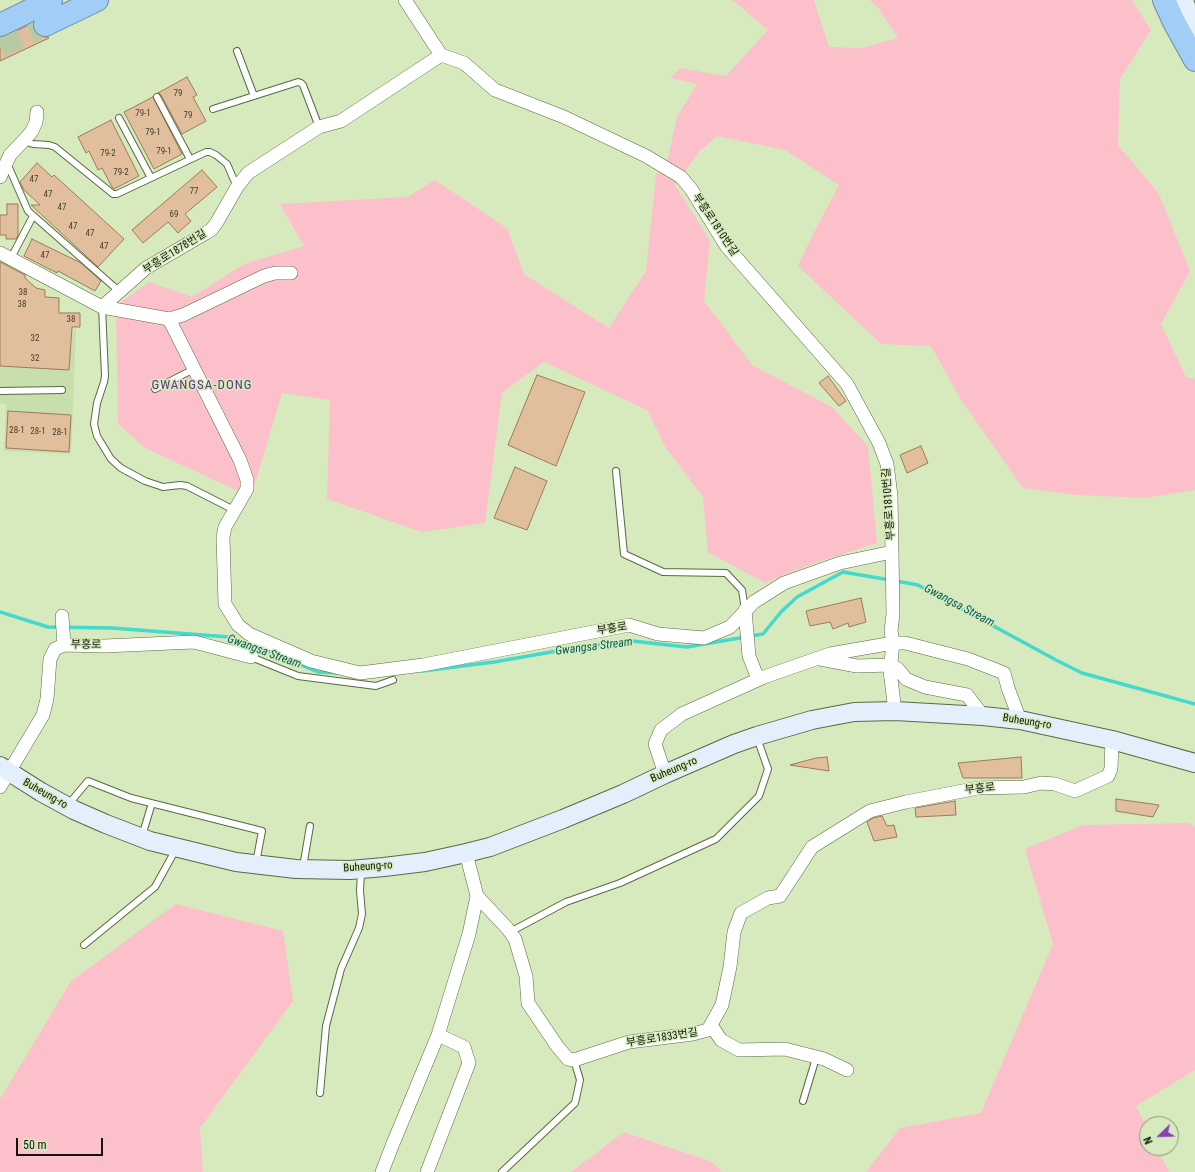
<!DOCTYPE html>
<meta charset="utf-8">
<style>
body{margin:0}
#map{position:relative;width:1195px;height:1172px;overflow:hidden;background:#d6eabe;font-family:"Roboto Condensed",sans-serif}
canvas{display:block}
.north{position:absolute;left:1139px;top:1116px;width:40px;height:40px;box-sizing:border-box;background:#d6eabe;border:1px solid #879675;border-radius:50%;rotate:247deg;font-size:11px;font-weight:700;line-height:16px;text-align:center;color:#111708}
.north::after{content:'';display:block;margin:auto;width:14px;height:18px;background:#8342b6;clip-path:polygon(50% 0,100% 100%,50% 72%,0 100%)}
.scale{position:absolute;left:16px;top:1138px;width:87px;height:18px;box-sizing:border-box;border:2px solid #111708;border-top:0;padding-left:5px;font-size:12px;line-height:14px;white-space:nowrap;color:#111708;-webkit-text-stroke:3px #d6eabe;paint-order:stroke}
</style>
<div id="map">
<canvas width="1195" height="1172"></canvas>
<div class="north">N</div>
<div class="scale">50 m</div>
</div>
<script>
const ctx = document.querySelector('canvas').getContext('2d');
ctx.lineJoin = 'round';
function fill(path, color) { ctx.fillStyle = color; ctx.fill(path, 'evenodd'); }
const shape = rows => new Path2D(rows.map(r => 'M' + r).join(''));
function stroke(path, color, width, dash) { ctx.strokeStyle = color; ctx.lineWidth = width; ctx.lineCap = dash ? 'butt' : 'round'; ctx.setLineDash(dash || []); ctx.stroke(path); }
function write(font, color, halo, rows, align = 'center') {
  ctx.font = font + ' "Roboto Condensed","Noto Sans KR",sans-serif'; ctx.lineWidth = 3; ctx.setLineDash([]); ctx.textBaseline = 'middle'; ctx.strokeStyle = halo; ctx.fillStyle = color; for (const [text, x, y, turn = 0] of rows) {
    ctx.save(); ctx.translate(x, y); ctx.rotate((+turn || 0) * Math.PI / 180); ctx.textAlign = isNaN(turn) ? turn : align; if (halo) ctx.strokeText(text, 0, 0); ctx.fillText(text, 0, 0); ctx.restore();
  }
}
const built = shape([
 [0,326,76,329,71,454,4,451,6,404,0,403]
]);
const green = shape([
 [732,0,814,0,829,47,861,48,898,38,879,9,870,0,1132,0,1151,30,1120,79,1118,145,1159,194,1190,271,1161,324,1186,377,1195,379,1195,490,1146,498,1077,495,1023,488,961,400,931,346,881,344,798,266,812,236,839,185,785,150,717,136,700,151,675,185,710,241,704,301,752,365,832,407,868,446,877,543,811,564,765,583,708,552,703,497,666,448,647,410,544,362,502,393,485,523,422,532,327,499,330,400,282,393,251,497,145,448,118,424,116,306,149,282,192,297,244,264,304,246,280,204,408,197,435,180,507,228,524,274,609,328,646,271,656,175,668,158,677,117,697,84,670,78,680,68,726,76,768,30],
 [1189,823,1195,827,1195,1070,1136,1106,1147,1127,1147,1148,1157,1148,1169,1172,866,1172,900,1128,981,1113,1053,944,1025,849,1083,825],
 [176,904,283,931,293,1001,200,1128,203,1172,0,1172,0,1099,71,981],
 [624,1132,712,1162,722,1172,571,1172]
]);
const stream = shape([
 [896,581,918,585,1056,660,1082,673,1195,704],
 [0,612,48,627,112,628,229,637,251,645],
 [257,647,318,672,336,673],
 [423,671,494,662,580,647,632,641,687,647,763,634,781,612,797,597,843,572,890,580]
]);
const building = shape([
 [33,23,34,30,38,35,44,37,48,37,49,38,0,61,0,37,6,36,33,23],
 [187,77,197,95,193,97,206,121,182,134,161,95,158,93,187,77],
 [153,97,182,154,154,169,124,112,153,97],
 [111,120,139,176,114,189,112,187,102,168,98,170,89,151,86,153,78,137,111,120],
 [37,163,52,177,54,175,124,239,98,267,31,205,40,205,24,190,20,182,37,163],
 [202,170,217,187,185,214,191,221,178,233,168,222,143,243,132,230,202,170],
 [7,204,18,204,18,235,16,239,6,239,6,235,0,235,0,215,7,215,7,204],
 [32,239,81,263,101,281,95,291,58,271,57,273,24,256,32,239],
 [0,262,25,275,25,278,36,288,45,290,45,297,59,298,59,313,80,313,80,327,72,327,69,370,0,366,0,262],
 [537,375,585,392,556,466,508,445,537,375],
 [828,376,846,401,839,406,819,383,828,376],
 [8,411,71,415,69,452,6,448,8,411],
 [921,446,928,463,907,473,900,455,921,446],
 [515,467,547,481,527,530,494,518,515,467],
 [861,598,866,622,849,627,848,623,833,629,830,622,810,626,806,611,861,598],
 [827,757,829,771,790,765,816,758,827,757],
 [1021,757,1022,778,963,778,958,763,1021,757],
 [1116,799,1159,805,1153,817,1116,811,1116,799],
 [955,801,956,815,916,817,915,808,955,801],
 [882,816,887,826,894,825,897,837,874,841,867,822,873,818,882,816]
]);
const highwayTunnel = shape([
 [0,46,45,25]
]);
const lane = shape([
 [237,51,254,96],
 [157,97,190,159],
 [213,109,298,82,301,83,303,85,319,127],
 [119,118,151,178],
 [24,141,33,144,49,145,55,147,113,194,117,194,206,152,210,152,216,155,227,164,237,187],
 [7,163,28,211,120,292],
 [11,258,33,216],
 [102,307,105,376,104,382,97,403,94,424,97,436,111,459,121,468,145,481,163,487,180,485,187,486,234,510],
 [155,389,194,369],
 [0,391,62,390],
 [616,471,624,554,663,572,726,573,742,590,745,610],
 [251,657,298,676,376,686,393,680],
 [68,805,88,781,131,798,262,831,256,863],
 [142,836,152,803],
 [303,867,310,826],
 [510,932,566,902,620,883,716,839,759,796,768,769,757,738],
 [84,945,155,887,176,849],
 [320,1093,326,1026,341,969,359,928,362,914,360,891,361,871],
 [803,1101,816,1058],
 [502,1172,575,1103,580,1080,574,1060]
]);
const street = shape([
 [405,0,441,55,464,63,495,90,564,117,646,156,681,177,691,189,727,247,847,384,879,443,887,464,891,496,892,552,893,614,891,631,893,643,890,671,895,711],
 [0,177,10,155,26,138,32,131,36,122,37,112],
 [0,253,102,307,169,319,240,460,247,480,247,489,225,527,223,537,225,604,238,625,249,634,311,661,360,673,423,665,629,625,658,634,704,638,730,627,754,602,784,583,840,563,892,552],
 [102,307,146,268,206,233,212,229,217,222,237,187,248,173,319,127,341,121,441,55],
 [169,319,183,315,264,276,275,273,291,273],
 [745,610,749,656,758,679],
 [62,616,64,645],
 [820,659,857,666,891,665,898,669,906,679,925,687,967,695,983,716],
 [665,774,655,744,661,730,682,714,764,677,830,654,893,643,905,643,968,659,1004,673,1008,688,1020,720],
 [0,787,43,715,47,699,50,659,55,649,64,645,104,646,194,642,251,657,256,637],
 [477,896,507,928,515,939,526,976,528,1003,557,1046,568,1059,574,1060,629,1042,693,1034,708,1030,722,1005,730,967,734,932,741,913,768,898,780,896,812,847,870,811,906,802,978,788,1024,787,1041,783,1055,784,1075,791,1108,776,1111,769,1112,740],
 [711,1025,721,1040,739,1050,785,1049,824,1059,847,1070],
 [382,1172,392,1146,438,1035,469,934,477,896,466,853],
 [427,1172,469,1063,464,1047,438,1035]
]);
const secondary = shape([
 [1184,0,1195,33],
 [0,766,41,792,74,810,106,824,150,841,236,862,296,869,350,870,384,867,425,862,466,853,490,847,563,819,623,794,665,774,734,744,757,736,812,720,854,712,895,711,983,716,1020,720,1112,740,1195,763]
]);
const highway = shape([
 [1164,0,1174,22,1195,60],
 [0,25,51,0],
 [45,25,97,0]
]);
const numberNames = [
 ["79",178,94],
 ["79-1",143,114],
 ["79",188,116],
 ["79-1",153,133],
 ["79-1",164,152],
 ["79-2",108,154],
 ["79-2",121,173],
 ["47",34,180],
 ["77",194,192],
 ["47",48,195],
 ["47",62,208],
 ["69",174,215],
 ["47",73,227],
 ["47",90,234],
 ["47",104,247],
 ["47",45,256],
 ["38",23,293],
 ["38",22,305],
 ["38",71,320],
 ["32",35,339],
 ["32",35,359],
 ["28-1",17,431],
 ["28-1",38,432],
 ["28-1",60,433]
];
const streetNames = [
 ["부흥로1810번길",715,225,56],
 ["부흥로1878번길",175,252,-32],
 ["부흥로1810번길",889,504,-94],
 ["부흥로",612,629,-9],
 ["부흥로",86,645,1],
 ["Buheung-ro",1027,722,9],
 ["Buheung-ro",674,770,-23],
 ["부흥로",980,789,-5],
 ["Buheung-ro",45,794,30],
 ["Buheung-ro",368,867,-4],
 ["부흥로1833번길",662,1038,-9]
];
const waterNames = [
 ["Gwangsa Stream",959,606,28],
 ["Gwangsa Stream",594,647,-7],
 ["Gwangsa Stream",264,652,20]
];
const quarterNames = [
 ["GWANGSA-DONG",202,386]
];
fill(built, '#c8deac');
fill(green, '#fcc0cb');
stroke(stream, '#45d8cc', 3.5);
fill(building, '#e2bf9c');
stroke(building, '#9b7b59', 1);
stroke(highwayTunnel, '#b8caa3', 22, [22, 11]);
stroke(lane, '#596a43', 8);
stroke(street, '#596a43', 14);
stroke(secondary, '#596a43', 20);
stroke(highway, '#6f8da3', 24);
stroke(lane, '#fff', 6);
stroke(street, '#fff', 13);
stroke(secondary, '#e3f0fc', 18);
stroke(highway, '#a2cdf6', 22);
write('9px', '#45412d', null, numberNames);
write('11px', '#111708', '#d6eabe', streetNames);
write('italic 12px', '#045c56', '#d6eabe', waterNames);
ctx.letterSpacing = '1px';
write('13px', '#5b3c77', '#d6eabe', quarterNames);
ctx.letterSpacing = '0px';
</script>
